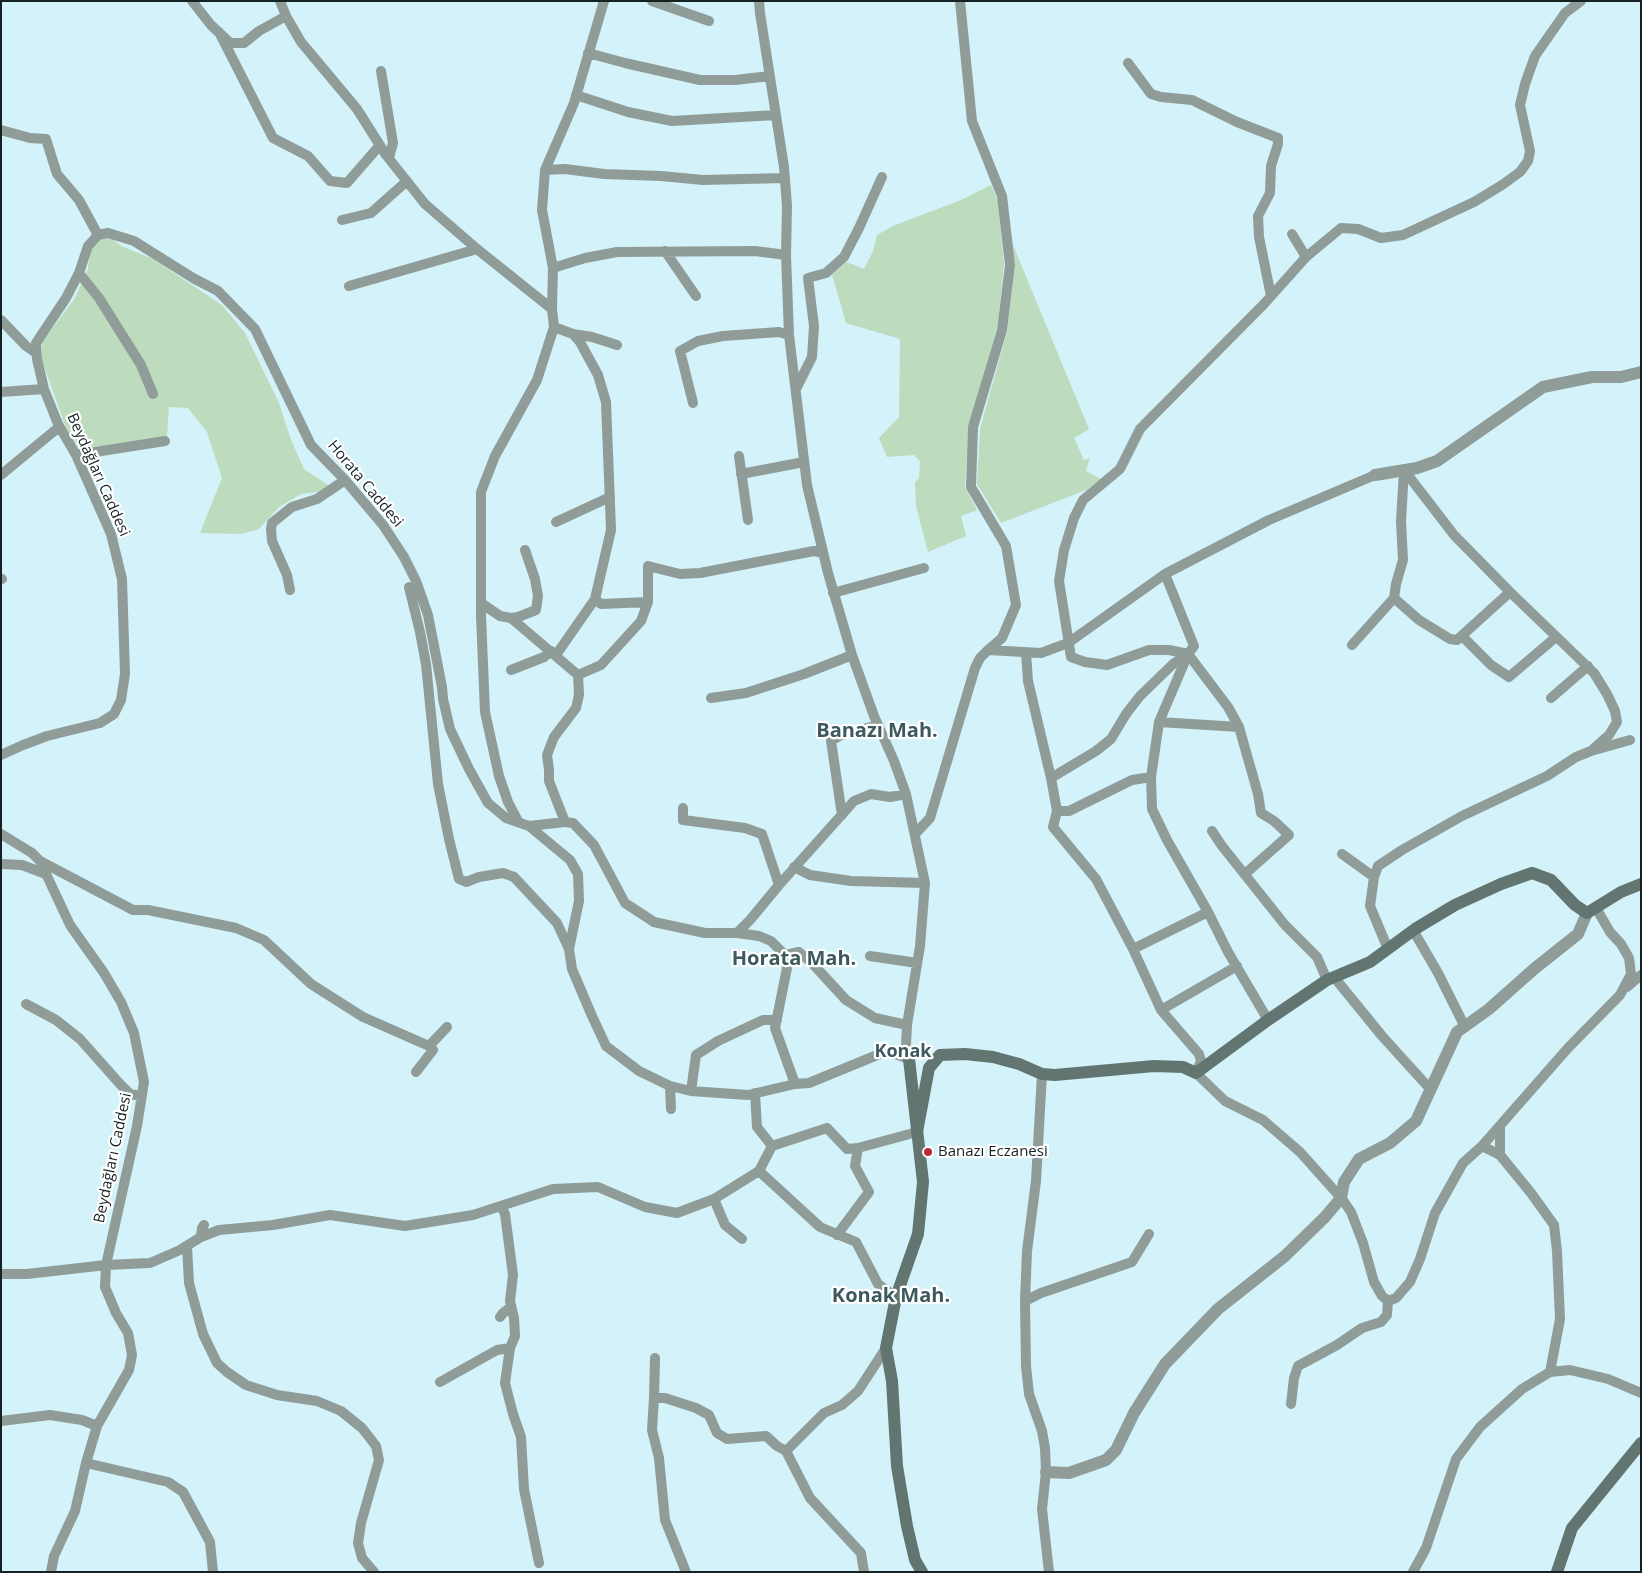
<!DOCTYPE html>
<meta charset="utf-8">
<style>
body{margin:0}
#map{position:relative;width:1642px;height:1573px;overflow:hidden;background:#d3f2f9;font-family:"Open Sans",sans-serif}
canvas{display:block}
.frame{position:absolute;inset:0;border:2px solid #162124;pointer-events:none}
</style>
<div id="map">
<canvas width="1642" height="1573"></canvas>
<div class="frame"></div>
</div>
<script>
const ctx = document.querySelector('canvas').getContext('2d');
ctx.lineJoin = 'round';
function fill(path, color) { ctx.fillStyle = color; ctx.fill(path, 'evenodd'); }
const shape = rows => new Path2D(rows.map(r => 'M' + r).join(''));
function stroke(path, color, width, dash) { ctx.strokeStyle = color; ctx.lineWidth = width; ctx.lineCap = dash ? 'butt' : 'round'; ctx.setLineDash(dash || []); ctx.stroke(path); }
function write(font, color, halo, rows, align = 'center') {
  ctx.font = font + ' "Open Sans",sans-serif'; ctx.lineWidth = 4.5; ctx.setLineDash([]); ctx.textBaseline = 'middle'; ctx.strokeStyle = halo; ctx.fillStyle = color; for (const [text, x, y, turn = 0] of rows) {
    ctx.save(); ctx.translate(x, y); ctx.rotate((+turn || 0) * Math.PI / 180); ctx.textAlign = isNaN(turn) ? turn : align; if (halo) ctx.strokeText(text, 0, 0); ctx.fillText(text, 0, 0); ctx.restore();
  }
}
const green = shape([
 [991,185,998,201,1004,264,998,323,968,431,965,487,977,510,961,516,966,536,928,552,916,506,915,482,919,478,920,461,914,455,887,457,879,438,899,417,900,339,846,323,832,275,847,262,864,269,873,251,877,235,893,226,961,200],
 [104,238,113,239,121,246,153,259,222,305,245,333,279,403,291,440,304,469,328,485,324,491,301,494,279,507,259,529,241,534,200,533,222,478,207,432,188,408,169,407,167,436,80,449,66,428,42,361,42,342,75,298,88,268,91,248,98,241],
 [1013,245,1089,429,1074,438,1084,460,1090,458,1086,471,1101,479,1086,490,1001,523,977,484,980,429,1007,332,1015,267]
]);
const minor = shape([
 [192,1,211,25,230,43,244,43,259,31,286,16],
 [280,1,286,16,301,42,357,109,386,155,425,204,477,249,552,309],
 [652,1,709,21],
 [759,1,760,13,784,167,787,206,786,255,789,335,807,485,828,573,852,655,874,716,894,761,906,794,925,883,920,946,907,1025,906,1045,909,1059],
 [960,1,972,121,1002,196,1010,265,1002,330,973,427,971,487,1006,546,1016,605,1002,638,988,650],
 [219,32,273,138,308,156,330,181,347,183,380,145],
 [588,53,625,63,700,80,735,80,770,76],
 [1128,63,1151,94,1161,97,1192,100,1237,122,1278,138,1278,144,1271,166,1270,193,1258,216,1259,237,1271,296],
 [381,71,393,143,389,158],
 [576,95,628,112,672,121,776,115],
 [1,130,30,138,46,139,57,174,79,200,98,235],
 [545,170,565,169,604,174,661,176,703,180,785,178],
 [342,220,371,213,407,181],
 [98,235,108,233,134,241,193,278,218,291,255,329,311,445,345,480,383,525,404,557,416,581,428,615,442,687,443,699,450,729,469,769,488,803,506,818,529,826,570,860,578,874,579,901,569,949,572,969,592,1016,606,1046,639,1071,670,1086,691,1091,748,1095,795,1084,809,1083,887,1051,909,1059],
 [665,251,696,296],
 [1306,257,1341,228,1358,229,1381,238,1403,235,1474,202,1502,185,1520,172,1528,161,1530,151,1520,105,1525,84,1535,56,1565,13,1581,1],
 [553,268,585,258,617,252,755,251,786,255],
 [79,273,99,298,141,365,153,394],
 [349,286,477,249],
 [1,320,26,346,36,353],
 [554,327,573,334,580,342,598,375,606,402,611,530,595,599,556,655],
 [573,334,592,337,617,345],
 [796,389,812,357,814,326,808,278,826,273,844,257,859,228,882,177],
 [1,392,44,389],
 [693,403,680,351,698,341,723,336,779,332,789,335],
 [76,455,165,441],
 [739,456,748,520],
 [1404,470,1454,535,1510,592,1594,673,1607,694,1615,711,1617,722,1609,735,1591,751],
 [1404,470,1401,521,1403,560,1396,584,1394,598,1419,620,1450,639,1457,640,1510,592],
 [741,474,804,462],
 [1,475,59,427],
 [556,522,610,497],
 [1165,574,1194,646,1188,654,1159,722,1151,777,1152,809,1167,840,1208,912,1228,952,1268,1020],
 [1,579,2,579],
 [409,587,420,632,426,664,438,784,449,839,459,879,466,882,479,877,503,873,514,877,557,923,569,949],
 [290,590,287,575,272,541,271,529,272,523,292,507,317,499,345,480],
 [833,593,924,568],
 [595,599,601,604,648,602,648,566,680,574,700,573,814,551,823,553],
 [481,603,500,616,511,618,518,617,536,610,538,596,535,579,525,550],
 [511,618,578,675,601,665,641,621,648,602],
 [1462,636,1491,665,1509,677,1556,637],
 [1352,645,1394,598],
 [1026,653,1028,681,1051,778,1057,811,1053,827,1096,879,1133,949,1161,1010,1199,1054,1201,1061,1196,1073,1225,1101,1263,1120,1300,1152,1342,1199,1351,1212,1363,1243,1374,1282,1382,1296,1388,1301,1396,1298,1410,1282,1420,1259,1435,1213,1463,1163,1482,1146,1568,1048,1620,995,1631,974,1629,958,1621,944,1610,932,1596,908],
 [511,670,544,657,551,651],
 [711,698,746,693,804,674,852,655],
 [1551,698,1588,666],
 [1159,722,1239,727],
 [1,755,23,745,47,736,100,723,114,714,121,700,125,674,122,579,111,534,76,455,58,424,44,389,37,359,36,343,66,298,79,273,88,246,98,235],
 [1051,778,1096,751,1111,739,1126,714,1140,696,1173,664,1187,655],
 [683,808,683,820,745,828,762,834,779,885],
 [1057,811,1069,811,1132,780,1151,777],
 [842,815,831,741,841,735,878,725],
 [518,821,508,802,499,776,485,712,481,616,481,492,495,456,537,380,554,327,552,309,553,268,542,210,545,170,574,103,604,1],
 [565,822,549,781,549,770,547,755,554,737,576,708,579,695,578,675],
 [529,826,565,822,573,823,594,845,625,903,654,922,705,933,737,933,750,920,779,885,854,801,871,794,890,797,906,794],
 [1212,831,1222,846,1285,925,1317,957,1327,980],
 [916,833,930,818,975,668,980,658,988,650,1041,653,1068,643,1165,574,1269,520,1375,475],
 [1,834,32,853,40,861,70,925,104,973,121,1002,134,1033,144,1082,137,1126,106,1265,105,1287,116,1313,128,1333,132,1355,129,1370,97,1426,86,1463,168,1482,183,1492,210,1542,213,1572],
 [1342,854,1374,877],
 [40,861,133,910,148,910,236,928,264,940,311,984,363,1017,429,1046,433,1050,416,1072],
 [1,864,22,865,46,874],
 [794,867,810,875,851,881,925,883],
 [1246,873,1289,835,1274,821,1261,813,1258,794,1239,727,1228,707,1188,654,1169,650,1149,650,1107,665,1085,662,1071,657,1059,581,1064,550,1074,518,1083,500,1120,469,1140,429,1264,304,1306,257,1292,234],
 [1413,930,1438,973,1465,1027],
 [737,933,759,936,771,941,785,955],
 [1133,949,1208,912],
 [1388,949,1370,906,1374,877,1378,866,1402,850,1462,816,1547,776,1576,757,1591,751,1630,740],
 [870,956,917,963],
 [1334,977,1382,1036,1431,1090],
 [1627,987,1641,975],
 [26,1004,56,1020,80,1039,120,1084,130,1094,141,1096],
 [1161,1010,1237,966],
 [429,1046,447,1027],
 [1042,1074,1036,1181,1027,1251,1025,1301,1026,1366,1029,1394,1042,1431,1045,1448,1046,1472,1042,1509,1049,1572],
 [795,1084,775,1028,787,968,785,955,799,952,812,963,846,1000,875,1018,907,1025],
 [670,1086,671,1109],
 [691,1091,696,1055,718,1041,763,1020,777,1020],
 [755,1093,757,1127,772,1146,827,1128,847,1149,858,1148,917,1132],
 [1500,1126,1500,1155],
 [1482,1146,1500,1155,1531,1193,1554,1225,1557,1251,1560,1319,1550,1372],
 [759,1171,772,1146],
 [714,1199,725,1225,742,1239],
 [837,1235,869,1192,855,1166,858,1148],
 [201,1237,202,1228,204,1225],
 [187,1246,189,1283,203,1334,217,1363,227,1372,246,1385,277,1395,317,1401,341,1411,362,1428,376,1446,379,1460,361,1523,358,1543,362,1558,374,1572],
 [1,1274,27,1274,106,1265,150,1263,180,1250,201,1237,219,1230,273,1225,330,1215,405,1226,473,1215,553,1189,598,1187,645,1207,677,1213,714,1199,759,1171,820,1227,856,1242,878,1284,896,1297],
 [1025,1301,1041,1293,1132,1262,1149,1234],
 [500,1317,503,1313,511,1307],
 [510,1348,505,1383,513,1414,521,1437,524,1489,539,1563],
 [655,1358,654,1398,665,1398,696,1408,709,1415,717,1433,727,1439,766,1436,777,1446,786,1451],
 [440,1382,497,1350,510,1348,515,1336,514,1318,510,1301,513,1275,505,1214,501,1206],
 [654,1398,652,1430,659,1458,665,1520,686,1572],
 [1291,1404,1294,1378,1298,1366,1337,1345,1362,1328,1381,1322,1387,1315,1388,1301],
 [1,1421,50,1415,82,1420,97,1426],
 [51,1572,54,1556,75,1511,86,1463],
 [864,1572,861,1553,810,1498,786,1451,824,1413,842,1405,858,1391,886,1348],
 [1413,1572,1426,1548,1456,1459,1480,1427,1522,1389,1550,1372,1570,1370,1608,1379,1641,1393]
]);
const tertiary = shape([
 [1375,475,1417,468,1437,461,1543,387,1592,377,1621,377,1641,372],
 [1046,1472,1069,1473,1106,1460,1116,1450,1134,1413,1165,1364,1218,1309,1285,1256,1325,1217,1341,1198,1344,1182,1359,1159,1390,1143,1416,1121,1457,1032,1489,1009,1534,969,1578,934,1587,913]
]);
const secondary = shape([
 [909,1059,923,1182,918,1234,896,1297,886,1348,892,1381,897,1466,907,1526,915,1560,922,1572],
 [917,1132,929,1068,940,1055,965,1054,993,1057,1019,1064,1042,1074,1055,1075,1154,1066,1183,1067,1196,1073,1268,1020,1327,980,1370,962,1415,929,1455,905,1501,884,1532,873,1551,880,1575,905,1587,913,1621,892,1641,884],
 [1557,1572,1572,1528,1641,1443]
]);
const markers = [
 [928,1152,5,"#ba2935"]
];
const streetNames = [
 ["Beydağları Caddesi",98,475,66],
 ["Horata Caddesi",365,484,50],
 ["Beydağları Caddesi",113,1158,-78]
];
const poiNames = [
 ["Banazı Eczanesi",938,1152]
];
const quarterNames = [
 ["Konak",903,1052]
];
const districtNames = [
 ["Banazı Mah.",877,731],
 ["Horata Mah.",794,959],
 ["Konak Mah.",891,1296]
];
fill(green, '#bddbbd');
stroke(minor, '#8f9c98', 10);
stroke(tertiary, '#8f9c98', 12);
stroke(secondary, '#637571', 12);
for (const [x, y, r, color] of markers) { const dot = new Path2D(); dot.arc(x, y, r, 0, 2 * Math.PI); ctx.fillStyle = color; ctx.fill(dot); stroke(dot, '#fff', 2); }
write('15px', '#162124', '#fff', streetNames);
write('15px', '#162124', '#fff', poiNames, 'left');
write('bold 18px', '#3e595e', '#fff', quarterNames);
write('bold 20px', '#3e595e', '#fff', districtNames);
</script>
